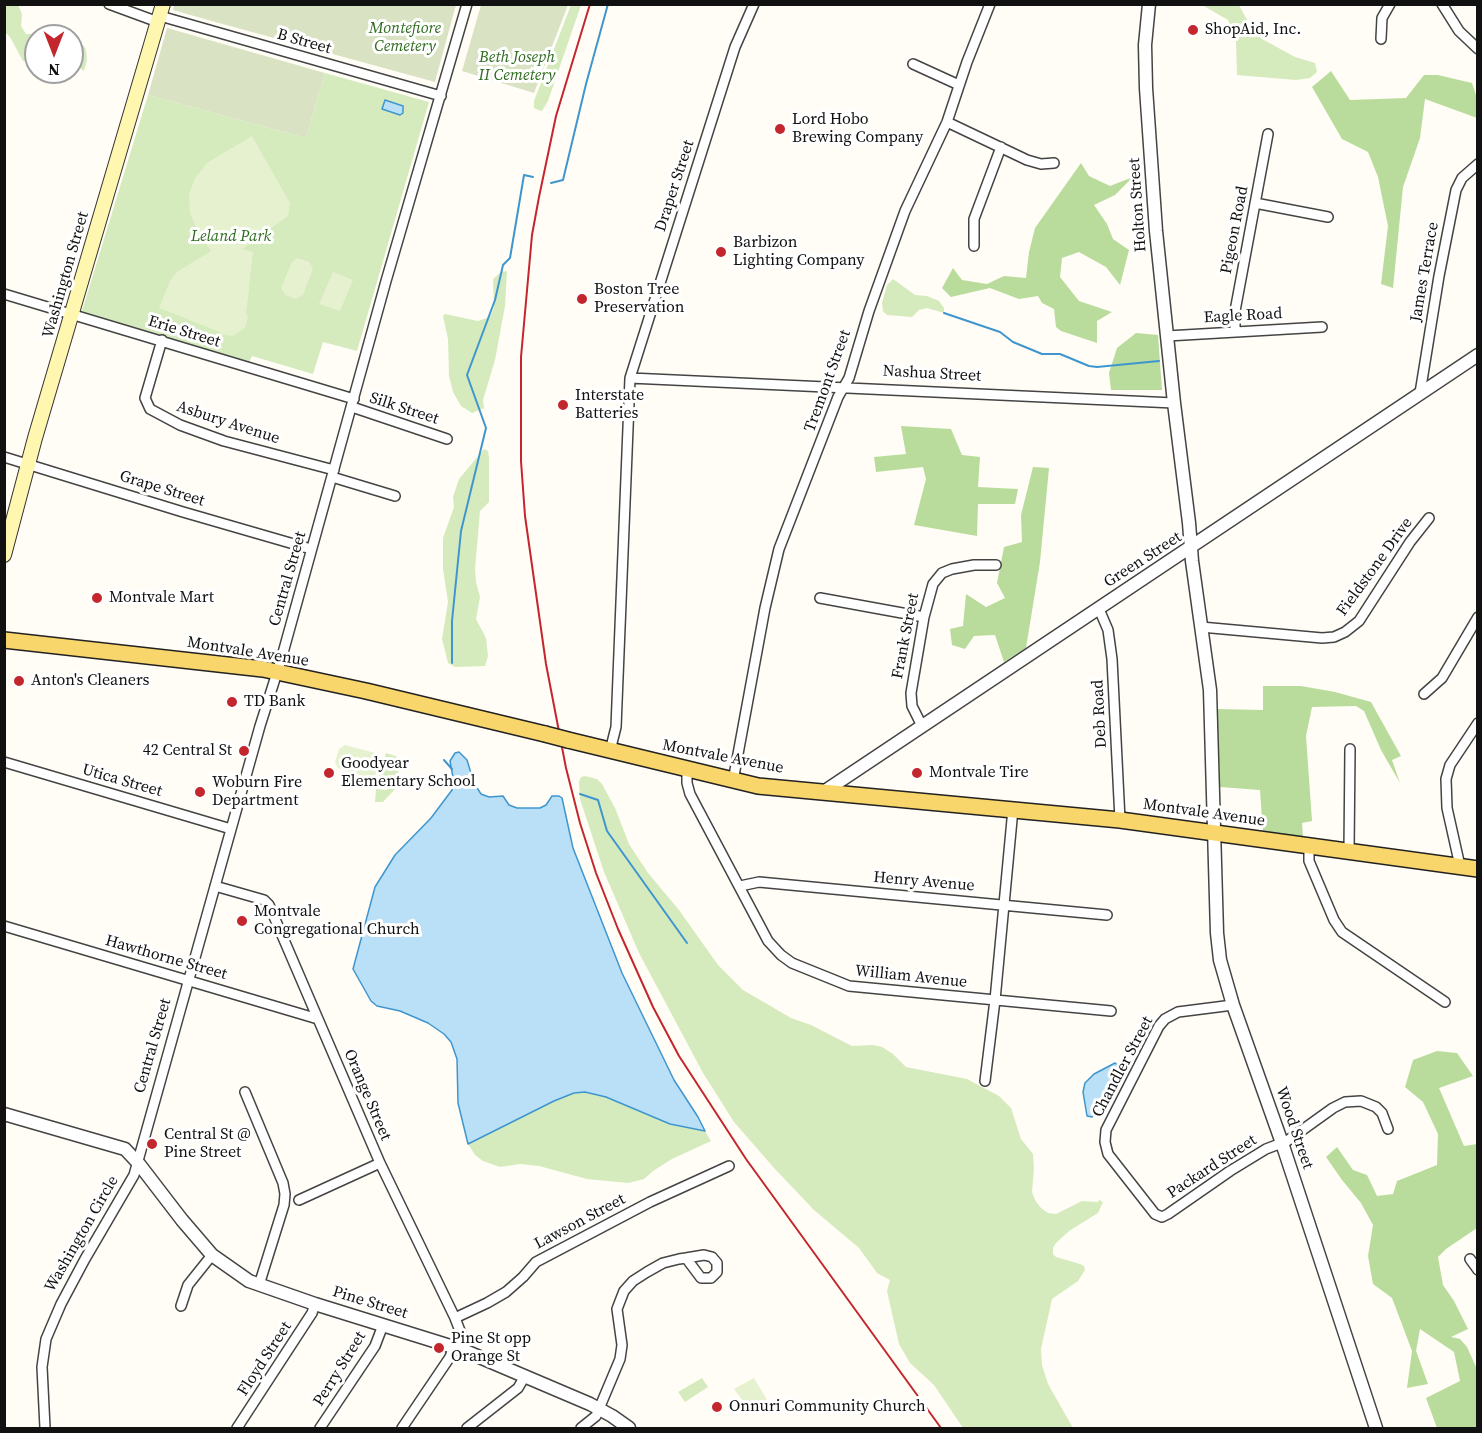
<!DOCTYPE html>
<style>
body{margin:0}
#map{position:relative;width:1482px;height:1433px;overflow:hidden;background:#fffdf5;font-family:"Source Serif 4",serif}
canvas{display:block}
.frame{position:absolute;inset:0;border:6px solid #111;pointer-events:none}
.north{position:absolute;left:24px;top:24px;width:60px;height:60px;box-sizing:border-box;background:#fff;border:2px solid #a0a0a0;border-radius:50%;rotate:180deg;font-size:16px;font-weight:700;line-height:24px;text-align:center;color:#111}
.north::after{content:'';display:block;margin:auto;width:21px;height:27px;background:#c4262e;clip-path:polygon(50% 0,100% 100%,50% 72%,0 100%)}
</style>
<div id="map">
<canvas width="1482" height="1433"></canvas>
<div class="frame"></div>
<div class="north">N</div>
</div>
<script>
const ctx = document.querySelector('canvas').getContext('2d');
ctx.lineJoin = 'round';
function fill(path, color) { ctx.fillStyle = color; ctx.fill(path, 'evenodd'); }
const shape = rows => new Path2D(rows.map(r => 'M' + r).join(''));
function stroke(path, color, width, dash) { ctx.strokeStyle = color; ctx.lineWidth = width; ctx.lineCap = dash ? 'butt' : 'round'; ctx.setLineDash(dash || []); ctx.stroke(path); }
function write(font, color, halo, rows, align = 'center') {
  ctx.font = font + ' "Source Serif 4",serif'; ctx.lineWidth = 6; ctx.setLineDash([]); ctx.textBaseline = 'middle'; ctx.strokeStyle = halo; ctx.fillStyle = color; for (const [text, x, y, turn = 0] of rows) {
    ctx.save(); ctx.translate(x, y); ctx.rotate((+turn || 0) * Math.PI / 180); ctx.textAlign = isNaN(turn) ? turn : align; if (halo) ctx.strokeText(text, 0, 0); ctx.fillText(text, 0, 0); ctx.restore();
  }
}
const green = shape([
 [5,4,18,5,22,14,21,26,26,34,31,34,45,26,48,29,51,36,36,36,36,61,23,61,10,37,5,32],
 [571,5,581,5,548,101,542,111,538,110,534,108,534,101],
 [1202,5,1239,5,1253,31,1262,39,1295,57,1315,63,1317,72,1310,78,1296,80,1237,75,1236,42,1228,20],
 [72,39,84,46,86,50,87,60,84,71,72,63],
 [325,73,429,102,357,351,323,342,313,374,252,356,249,362,240,360,82,311,148,95,306,138],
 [507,271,505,306,495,360,483,400,484,408,472,413,461,406,453,392,449,376,448,339,443,316,445,314,478,321,490,317,494,308,493,279,501,272],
 [893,279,915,295,927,296,939,301,944,308,944,313,927,308,919,310,912,317,887,315,883,311,882,303,887,285],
 [484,449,488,451,489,458,489,502,480,511,475,569,476,582,480,597,476,619,486,638,488,656,485,666,455,667,448,663,442,639,448,602,443,569,443,538,454,507,453,497,459,479],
 [386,753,401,758,395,789,383,802,375,802,376,789,387,790,387,787,376,786],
 [585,776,597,779,602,784,615,808,629,844,648,873,679,910,718,965,743,990,791,1018,811,1025,852,1046,873,1045,882,1047,893,1054,906,1067,967,1079,999,1096,1011,1108,1021,1139,1033,1154,1034,1168,1032,1192,1035,1200,1041,1208,1048,1213,1056,1214,1082,1201,1098,1202,1099,1200,1103,1202,1098,1213,1069,1231,1056,1243,1053,1248,1053,1254,1056,1257,1080,1264,1084,1266,1085,1270,1078,1281,1052,1299,1041,1349,1042,1365,1048,1384,1073,1428,963,1428,934,1385,910,1363,899,1344,887,1291,890,1280,877,1273,859,1248,814,1210,774,1168,734,1122,703,1073,639,953,604,872,580,799,579,782,581,777],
 [585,1092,606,1097,670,1124,705,1131,711,1141,672,1159,653,1171,644,1179,628,1183,587,1179,539,1166,520,1164,500,1167,483,1161,475,1155,468,1144,554,1101,574,1093],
 [702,1378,708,1387,685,1402,678,1392]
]);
const forest = shape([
 [1331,71,1350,100,1406,98,1424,75,1438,75,1472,83,1477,98,1477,118,1425,99,1420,138,1403,187,1393,288,1381,284,1388,226,1378,177,1368,152,1342,139,1312,87],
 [1081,163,1089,176,1110,186,1133,177,1115,195,1094,205,1107,224,1113,239,1129,250,1120,285,1106,267,1079,252,1062,258,1060,277,1079,301,1112,312,1097,321,1097,343,1061,331,1056,327,1054,309,1042,303,1038,296,1019,299,990,288,951,297,942,288,953,268,962,280,987,284,1004,276,1026,278,1029,252,1035,228],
 [1136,333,1158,335,1162,390,1111,390,1109,373,1117,348],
 [901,426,951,429,962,455,980,457,978,487,1018,489,1015,504,978,504,977,536,914,525,926,479,923,467,876,472,874,457,906,454],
 [1033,467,1049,468,1040,562,1026,648,1004,662,995,635,974,636,965,649,952,645,950,629,963,626,966,594,986,607,1005,598,997,583,1004,547,1022,542,1021,515],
 [1263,686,1301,686,1335,692,1371,702,1401,756,1392,760,1400,783,1381,750,1364,711,1356,706,1312,707,1306,736,1312,821,1302,823,1303,837,1263,834,1260,790,1220,787,1217,709,1263,710],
 [1437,1051,1457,1053,1473,1076,1439,1088,1464,1146,1477,1144,1477,1228,1446,1249,1438,1257,1443,1285,1454,1301,1468,1329,1451,1337,1460,1339,1467,1347,1477,1369,1478,1425,1476,1428,1437,1428,1426,1398,1460,1381,1454,1352,1420,1329,1416,1351,1428,1384,1407,1388,1412,1351,1392,1298,1373,1284,1368,1256,1373,1225,1361,1203,1342,1180,1326,1157,1337,1147,1353,1170,1367,1175,1377,1196,1393,1194,1397,1181,1437,1165,1438,1134,1423,1102,1405,1087,1413,1060]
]);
const cemetery = shape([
 [174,5,174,4,456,5,435,82,208,20,173,10],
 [481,5,568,5,534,93,462,71],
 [167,28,325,73,306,138,148,95]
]);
const pitch = shape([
 [252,136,290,203,288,216,242,249,253,252,246,315,248,316,245,328,233,336,220,334,220,332,159,308,170,281,177,272,211,251,197,230,190,213,189,195,195,178,207,163],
 [297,258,309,262,313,269,303,295,296,299,285,295,281,288,292,262],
 [333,272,353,280,340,311,319,304],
 [345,745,379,754,381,761,375,776,367,777,338,768,335,762,339,749],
 [754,1378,767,1400,750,1411,734,1389]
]);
const water = shape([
 [385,100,403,106,403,113,400,115,382,109,385,100],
 [459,752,467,760,474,783,481,794,489,797,503,796,509,805,517,808,540,808,546,805,552,796,559,796,562,798,573,848,622,973,674,1080,698,1117,705,1131,670,1124,606,1097,585,1092,574,1093,554,1101,468,1144,458,1103,457,1059,451,1042,444,1034,428,1023,400,1011,377,1006,371,1001,353,969,375,887,395,855,431,818,452,790,454,783,450,761,455,753,459,752],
 [1115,1063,1119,1066,1118,1072,1096,1113,1092,1117,1087,1116,1083,1092,1085,1083,1094,1074,1115,1063]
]);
const stream = shape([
 [551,183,563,180,586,84,608,4],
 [944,313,1000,332,1013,342,1042,354,1060,354,1089,366,1097,367,1159,361],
 [452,663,452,621,461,531,486,428,467,375,495,300,503,265,510,258,524,175,533,177],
 [444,760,452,769],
 [580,794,598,800,607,831,687,943]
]);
const minor = shape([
 [109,4,158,22],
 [1442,4,1459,31,1478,49],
 [160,16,441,96],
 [1381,39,1382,18,1390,4],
 [913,64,959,85],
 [947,122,1027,160,1041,164,1054,163],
 [1255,203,1328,217],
 [974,246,974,219,1001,147],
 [4,294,354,399],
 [1235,332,1235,311,1268,134],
 [1167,336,1322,327],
 [162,340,145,398,150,409,180,425,224,441,334,470],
 [630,378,735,47,754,4],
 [1420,393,1439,276,1456,190,1462,178,1478,164],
 [352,407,447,439],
 [4,457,183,512,311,549],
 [332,477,395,496],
 [820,598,924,617],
 [1099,609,1108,630,1112,659,1120,820],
 [1201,627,1322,638,1334,637,1345,632,1359,621,1410,542,1429,518],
 [1424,694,1442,678,1478,617],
 [922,726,912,706,911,693,924,617,933,584,942,573,952,569,974,565,996,565],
 [610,751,616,727,630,378,1174,403],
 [4,762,231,829],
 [687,769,687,783,690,794,768,941,781,955,792,963,849,986,1111,1011],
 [733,781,765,608,779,549,838,397,849,378,869,311,905,211,947,122,967,62,990,4],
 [1309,846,1309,861,1334,920,1342,932,1445,1002],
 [1349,851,1350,749],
 [1460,866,1447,808,1446,779,1450,765,1478,723],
 [215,886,264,900,269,905,380,1163,455,1318,462,1336,463,1350],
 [740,886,759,882,1107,915],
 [4,926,318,1019],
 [1233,1005,1178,1012,1165,1019,1159,1026,1106,1130,1105,1142,1108,1154,1155,1214,1162,1217,1168,1214,1230,1171,1266,1149,1287,1141,1333,1108,1345,1102,1361,1101,1376,1107,1382,1113,1388,1129],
 [985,1081,995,1000,1013,809],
 [245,1092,283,1183,285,1194,284,1205,259,1285],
 [299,1200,380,1163],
 [1470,1259,1478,1270],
 [181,1306,188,1285,212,1255],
 [455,1318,487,1303,506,1292,523,1277,536,1262,650,1202,729,1166],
 [45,1428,42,1367,46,1339,61,1304,85,1259,134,1175,260,726,281,660,386,281,467,4],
 [237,1428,312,1313,315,1304],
 [320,1428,375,1346,383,1325],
 [402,1428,450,1357,454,1346],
 [467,1428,518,1388,525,1376],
 [581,1428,596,1416,620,1359,622,1345,617,1309,624,1291,633,1281,647,1272,663,1263,679,1259,686,1258,701,1278,711,1278,717,1272,717,1263,712,1257,704,1255,686,1258]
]);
const tertiary = shape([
 [1149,4,1145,45,1146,88,1156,231,1174,403,1189,523,1192,561,1210,690,1217,933,1220,960,1233,1005,1282,1143,1376,1428],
 [825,791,1478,355],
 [4,1114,125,1149,139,1164,182,1220,212,1255,249,1281,315,1304,463,1350,590,1404,612,1416,629,1428]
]);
const secondary = shape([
 [4,555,35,438,163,4]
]);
const primary = shape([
 [4,640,263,669,366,691,545,734],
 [568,740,758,786,1120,820,1478,869]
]);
const rail = shape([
 [590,4,556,116,539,197,532,235,521,357,521,461,525,516,546,664,566,768,580,823,596,873,618,929,653,1007,679,1056,746,1159,941,1428]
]);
const primaryBridge = shape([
 [545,734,568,740]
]);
const markers = [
 [1193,30,6,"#c4262e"],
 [780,129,6,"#c4262e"],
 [721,252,6,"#c4262e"],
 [582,299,6,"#c4262e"],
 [563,405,6,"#c4262e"],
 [97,598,6,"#c4262e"],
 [19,681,6,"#c4262e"],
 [232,702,6,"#c4262e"],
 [244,751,6,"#c4262e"],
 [329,773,6,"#c4262e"],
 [917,773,6,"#c4262e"],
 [200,792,6,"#c4262e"],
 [242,921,6,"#c4262e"],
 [152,1144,6,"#c4262e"],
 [439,1348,6,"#c4262e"],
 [717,1407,6,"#c4262e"]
];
const parkNames = [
 ["Montefiore",405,29],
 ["Cemetery",405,47],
 ["Beth Joseph",517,58],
 ["II Cemetery",517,76],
 ["Leland Park",231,237]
];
const poiNames = [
 ["ShopAid, Inc.",1205,30],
 ["Lord Hobo",792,120],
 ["Brewing Company",792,138],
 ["Barbizon",733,243],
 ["Lighting Company",733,261],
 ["Boston Tree",594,290],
 ["Preservation",594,308],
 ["Interstate",575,396],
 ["Batteries",575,414],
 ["Montvale Mart",109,598],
 ["Anton's Cleaners",31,681],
 ["TD Bank",244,702],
 ["42 Central St",232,751,"right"],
 ["Goodyear",341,764],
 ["Elementary School",341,782],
 ["Montvale Tire",929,773],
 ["Woburn Fire",212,783],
 ["Department",212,801],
 ["Montvale",254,912],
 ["Congregational Church",254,930],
 ["Central St @",164,1135],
 ["Pine Street",164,1153],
 ["Pine St opp",451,1339],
 ["Orange St",451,1357],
 ["Onnuri Community Church",729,1407]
];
const streetNames = [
 ["B Street",304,42,16],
 ["Draper Street",675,186,-72],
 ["Holton Street",1138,205,-94],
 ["Pigeon Road",1235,230,-79],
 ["James Terrace",1425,272,-80],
 ["Washington Street",66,275,-74],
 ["Eagle Road",1243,316,-3],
 ["Erie Street",184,332,17],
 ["Nashua Street",932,374,3],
 ["Tremont Street",828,381,-70],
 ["Silk Street",404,409,18],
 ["Asbury Avenue",228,423,18],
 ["Grape Street",162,489,17],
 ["Green Street",1143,560,-33],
 ["Fieldstone Drive",1375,567,-54],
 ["Central Street",288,579,-74],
 ["Frank Street",906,636,-79],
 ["Montvale Avenue",248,652,9],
 ["Deb Road",1100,714,-93],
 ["Montvale Avenue",723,757,11],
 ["Utica Street",122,781,16],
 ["Montvale Avenue",1204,813,8],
 ["Henry Avenue",924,882,5],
 ["Hawthorne Street",166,958,16],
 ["William Avenue",911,977,6],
 ["Central Street",153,1046,-74],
 ["Chandler Street",1123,1067,-62],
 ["Orange Street",367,1095,67],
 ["Wood Street",1294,1128,71],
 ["Packard Street",1212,1167,-33],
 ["Lawson Street",580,1222,-28],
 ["Washington Circle",82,1234,-60],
 ["Pine Street",370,1303,17],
 ["Floyd Street",265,1359,-57],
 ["Perry Street",340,1369,-58]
];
fill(green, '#d5ebbd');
fill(forest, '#b9dc9c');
fill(cemetery, '#d9e3c4');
fill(pitch, '#e6f2cf');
fill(water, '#b9e0f7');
stroke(water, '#3f96cf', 1.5);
stroke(stream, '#3f96cf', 2);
stroke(minor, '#444', 12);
stroke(tertiary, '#444', 15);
stroke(secondary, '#333', 16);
stroke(primary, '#222', 18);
stroke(minor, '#fff', 9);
stroke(tertiary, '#fff', 12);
stroke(secondary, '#fff6b0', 14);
stroke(primary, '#f9d66b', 15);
stroke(rail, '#c4262e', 2);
stroke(primaryBridge, '#222', 18, []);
stroke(primaryBridge, '#f9d66b', 15);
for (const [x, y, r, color] of markers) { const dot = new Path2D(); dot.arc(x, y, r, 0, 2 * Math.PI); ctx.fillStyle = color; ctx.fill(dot); stroke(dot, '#fff', 2); }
write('italic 16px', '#2f6b1f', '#fff', parkNames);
write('16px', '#111', '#fff', poiNames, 'left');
write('16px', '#111', '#fff', streetNames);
</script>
